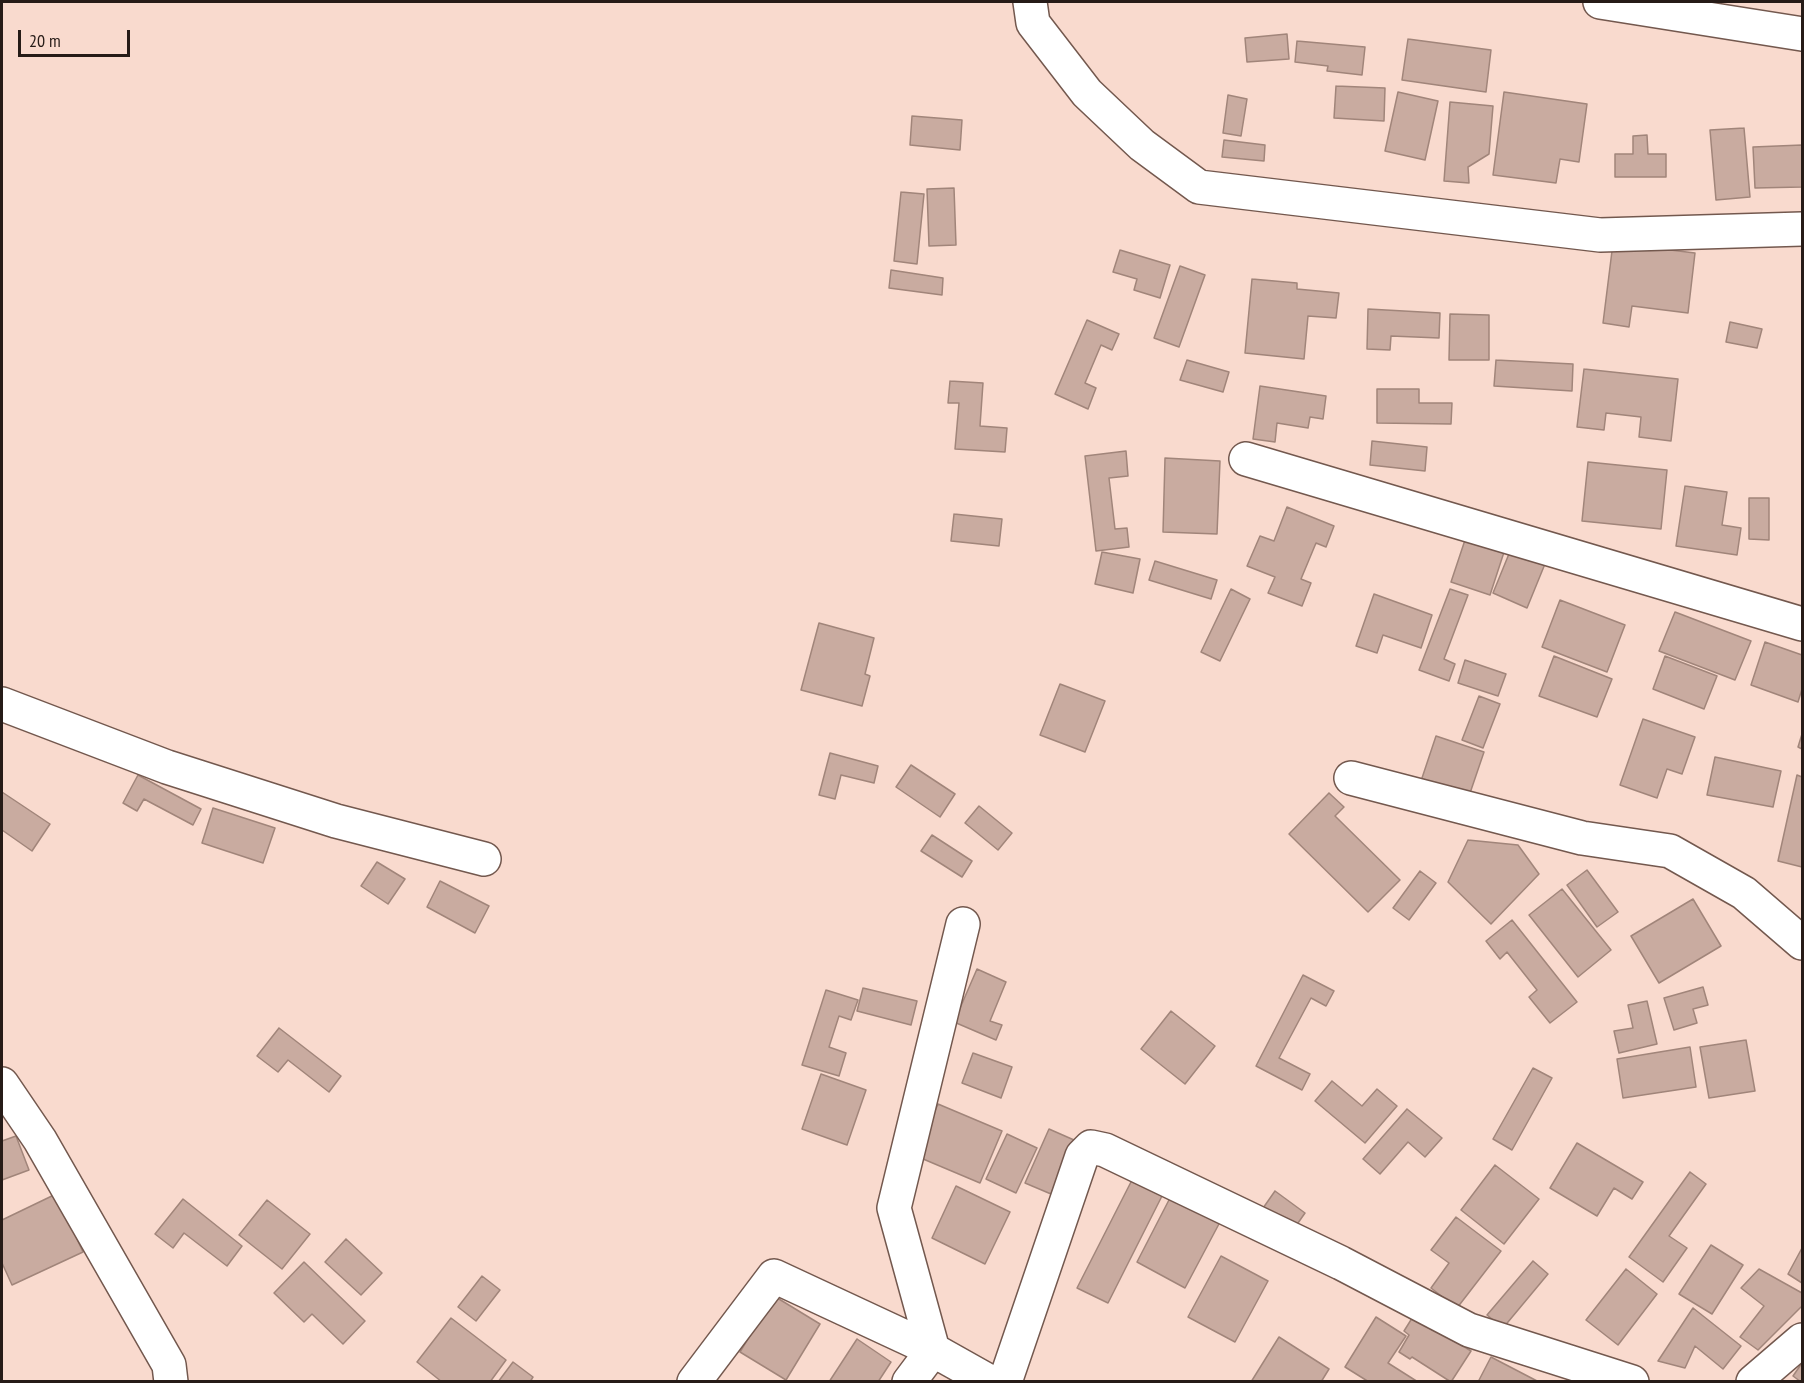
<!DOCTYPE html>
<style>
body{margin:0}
#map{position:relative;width:1804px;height:1383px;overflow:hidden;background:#f9dace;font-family:"PT Sans Narrow",sans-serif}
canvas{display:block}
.frame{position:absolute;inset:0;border:3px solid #261b17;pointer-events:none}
.scale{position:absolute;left:18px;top:30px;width:112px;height:27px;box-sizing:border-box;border:3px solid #261b17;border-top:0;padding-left:8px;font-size:18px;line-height:21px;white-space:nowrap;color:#261b17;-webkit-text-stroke:4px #f9dace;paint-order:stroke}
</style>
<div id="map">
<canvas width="1804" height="1383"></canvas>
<div class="frame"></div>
<div class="scale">20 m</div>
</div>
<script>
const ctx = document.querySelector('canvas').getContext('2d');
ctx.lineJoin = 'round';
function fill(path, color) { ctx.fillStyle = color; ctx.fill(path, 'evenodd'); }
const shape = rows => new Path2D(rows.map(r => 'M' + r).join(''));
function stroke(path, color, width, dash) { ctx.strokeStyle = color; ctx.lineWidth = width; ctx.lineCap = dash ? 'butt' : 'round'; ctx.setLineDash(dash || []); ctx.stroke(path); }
const building = shape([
 [1287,34,1289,59,1247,62,1245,38,1287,34],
 [1408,39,1491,50,1486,92,1402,80,1408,39],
 [1297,41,1365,47,1362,75,1327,71,1328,66,1295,62,1297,41],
 [1336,86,1385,88,1384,121,1334,118,1336,86],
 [1398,92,1438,101,1425,160,1385,151,1398,92],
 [1504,92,1587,104,1579,162,1560,159,1556,183,1493,175,1504,92],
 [1228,95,1247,99,1241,136,1223,133,1228,95],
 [1450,102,1493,106,1489,154,1468,167,1469,183,1444,181,1450,102],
 [912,116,962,120,960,150,910,145,912,116],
 [1744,128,1750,197,1716,200,1710,130,1744,128],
 [1647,135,1648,154,1666,154,1666,177,1615,177,1615,154,1633,154,1633,136,1647,135],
 [1224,140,1265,145,1264,161,1222,157,1224,140],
 [1802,145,1802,187,1755,188,1753,147,1802,145],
 [954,188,956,245,929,246,927,189,954,188],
 [901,192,924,194,917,264,894,261,901,192],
 [1613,243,1695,253,1688,313,1632,306,1629,327,1603,323,1613,243],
 [1120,250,1170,265,1160,298,1134,290,1137,279,1113,272,1120,250],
 [1180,266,1205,275,1179,347,1154,338,1180,266],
 [891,270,943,278,942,295,889,288,891,270],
 [1252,279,1297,283,1297,289,1339,293,1336,318,1308,316,1304,359,1245,353,1252,279],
 [1368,309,1440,313,1439,338,1391,336,1390,350,1367,349,1368,309],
 [1450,314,1489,315,1489,360,1449,360,1450,314],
 [1087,320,1119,334,1112,350,1101,345,1085,383,1096,388,1088,409,1055,394,1087,320],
 [1730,322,1762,329,1757,348,1726,342,1730,322],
 [1187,360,1229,372,1223,392,1180,380,1187,360],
 [1496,360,1573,364,1572,391,1494,386,1496,360],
 [1584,369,1678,379,1671,441,1639,437,1641,417,1606,413,1604,430,1577,427,1584,369],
 [950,381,983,383,980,426,1007,428,1005,452,955,449,959,403,948,403,950,381],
 [1260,386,1326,396,1323,419,1310,417,1308,428,1277,423,1275,442,1253,439,1260,386],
 [1377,389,1419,389,1419,403,1452,403,1451,424,1377,423,1377,389],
 [1372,441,1427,447,1425,471,1370,465,1372,441],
 [1126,451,1128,476,1109,478,1115,529,1127,528,1129,547,1096,551,1085,456,1126,451],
 [1165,458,1220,461,1217,534,1163,532,1165,458],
 [1588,462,1667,470,1661,529,1582,521,1588,462],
 [1685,486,1727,492,1722,525,1741,528,1737,555,1676,546,1685,486],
 [1749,498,1769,498,1769,540,1749,539,1749,498],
 [1287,507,1334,526,1326,547,1316,543,1301,579,1311,583,1302,606,1268,593,1275,577,1247,566,1260,536,1274,541,1287,507],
 [954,514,1002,519,999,546,951,541,954,514],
 [1468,531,1507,543,1490,595,1451,582,1468,531],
 [1513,544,1547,559,1527,608,1493,593,1513,544],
 [1102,552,1140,559,1133,593,1095,584,1102,552],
 [1155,561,1217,580,1211,599,1149,580,1155,561],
 [1231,589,1250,599,1220,661,1201,652,1231,589],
 [1450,589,1468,595,1444,659,1455,664,1449,681,1419,670,1450,589],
 [1374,594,1432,615,1421,648,1383,635,1377,653,1356,646,1374,594],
 [1560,600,1625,625,1607,672,1542,647,1560,600],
 [1675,612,1751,641,1735,680,1659,651,1675,612],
 [819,623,874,638,865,674,870,676,862,706,801,690,819,623],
 [1765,642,1802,655,1802,689,1798,702,1751,685,1765,642],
 [1554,656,1612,679,1597,717,1539,696,1554,656],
 [1665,656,1717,676,1704,709,1653,689,1665,656],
 [1465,660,1506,674,1498,696,1458,683,1465,660],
 [1060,684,1105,701,1085,752,1040,735,1060,684],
 [1479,696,1500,704,1483,748,1462,740,1479,696],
 [1643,719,1695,737,1682,774,1667,769,1657,798,1620,785,1643,719],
 [1802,734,1802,749,1798,747,1802,734],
 [1436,736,1484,752,1468,799,1420,784,1436,736],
 [830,753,878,766,874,783,841,775,835,799,819,795,830,753],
 [1715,757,1781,771,1773,807,1707,795,1715,757],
 [911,765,955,794,940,817,896,787,911,765],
 [138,775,201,809,193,825,144,799,137,811,123,803,138,775],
 [1797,775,1802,777,1802,867,1778,861,1797,775],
 [2,792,50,824,32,851,2,830,2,792],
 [1329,793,1344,807,1335,816,1400,880,1368,912,1289,834,1329,793],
 [979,806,1012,833,998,850,965,823,979,806],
 [213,808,275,828,263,863,202,843,213,808],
 [932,835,972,861,962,877,921,851,932,835],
 [1468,840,1518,845,1539,874,1491,924,1448,882,1468,840],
 [377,862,405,879,388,904,361,886,377,862],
 [1587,870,1618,912,1597,927,1567,885,1587,870],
 [1420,871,1436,883,1409,920,1393,908,1420,871],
 [440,881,489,906,475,933,427,907,440,881],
 [1562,889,1611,950,1578,977,1529,915,1562,889],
 [1693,899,1721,946,1659,983,1631,936,1693,899],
 [1512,920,1577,1002,1550,1023,1529,997,1537,990,1507,952,1500,959,1486,941,1512,920],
 [977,969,1006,982,990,1021,1002,1025,996,1040,954,1022,977,969],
 [1303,975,1334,991,1326,1006,1311,998,1279,1058,1310,1074,1302,1090,1256,1066,1303,975],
 [1703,987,1708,1005,1693,1009,1697,1023,1674,1030,1664,998,1703,987],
 [863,988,917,1001,911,1025,857,1011,863,988],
 [826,990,858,1000,851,1020,839,1016,829,1047,846,1053,839,1076,802,1065,826,990],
 [1647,1001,1657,1044,1619,1053,1614,1031,1633,1028,1628,1005,1647,1001],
 [1171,1011,1215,1046,1185,1084,1141,1049,1171,1011],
 [279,1028,341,1076,329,1092,288,1060,278,1072,257,1056,279,1028],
 [1746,1040,1755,1091,1709,1098,1700,1047,1746,1040],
 [1690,1047,1696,1087,1623,1098,1617,1059,1690,1047],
 [973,1053,1012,1067,1001,1098,962,1083,973,1053],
 [1533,1068,1552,1078,1512,1150,1493,1139,1533,1068],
 [821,1074,866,1090,847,1145,802,1129,821,1074],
 [1332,1081,1362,1106,1377,1089,1397,1106,1365,1143,1315,1101,1332,1081],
 [938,1104,1002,1131,980,1183,916,1156,938,1104],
 [1407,1109,1442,1138,1425,1157,1408,1142,1380,1174,1363,1159,1407,1109],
 [1049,1129,1074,1140,1051,1194,1025,1183,1049,1129],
 [1007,1134,1037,1148,1016,1193,986,1179,1007,1134],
 [16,1136,29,1170,2,1180,2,1141,16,1136],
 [1577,1143,1643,1182,1632,1199,1614,1188,1597,1216,1550,1188,1577,1143],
 [1495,1165,1539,1199,1504,1244,1461,1210,1495,1165],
 [1690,1172,1706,1184,1669,1236,1687,1248,1663,1282,1629,1257,1690,1172],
 [1133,1178,1163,1194,1108,1303,1077,1288,1133,1178],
 [956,1186,1010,1212,985,1264,932,1238,956,1186],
 [1275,1191,1305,1213,1291,1233,1261,1211,1275,1191],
 [56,1194,83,1252,12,1285,2,1263,2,1220,56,1194],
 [1171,1196,1220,1222,1185,1288,1137,1262,1171,1196],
 [183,1199,242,1246,227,1266,184,1233,173,1248,155,1234,183,1199],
 [267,1200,310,1234,282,1269,239,1235,267,1200],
 [1456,1217,1501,1251,1457,1308,1431,1288,1449,1263,1431,1250,1456,1217],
 [346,1239,382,1273,361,1295,325,1262,346,1239],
 [1711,1245,1743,1265,1712,1314,1679,1294,1711,1245],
 [1802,1248,1802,1283,1788,1274,1802,1248],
 [1221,1256,1268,1281,1235,1342,1188,1317,1221,1256],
 [1533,1261,1548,1274,1503,1328,1487,1315,1533,1261],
 [304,1262,365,1321,343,1344,312,1314,304,1322,274,1293,304,1262],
 [1626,1269,1657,1294,1618,1345,1586,1320,1626,1269],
 [1759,1269,1802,1293,1802,1306,1758,1350,1740,1337,1764,1306,1741,1288,1759,1269],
 [482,1276,500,1290,476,1321,458,1307,482,1276],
 [774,1296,820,1324,786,1380,740,1352,774,1296],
 [1693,1308,1741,1346,1723,1369,1695,1346,1685,1368,1658,1361,1693,1308],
 [1414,1315,1471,1351,1451,1382,1412,1357,1410,1359,1399,1352,1409,1335,1404,1331,1414,1315],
 [1376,1317,1406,1336,1388,1363,1418,1382,1369,1382,1345,1367,1376,1317],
 [451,1318,506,1360,490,1382,442,1382,417,1362,451,1318],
 [1279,1337,1329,1369,1321,1382,1251,1382,1279,1337],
 [857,1339,891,1362,878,1382,829,1382,857,1339],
 [1491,1357,1539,1382,1478,1382,1491,1357],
 [513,1362,533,1377,530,1382,498,1382,513,1362],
 [1802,1363,1802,1382,1801,1382,1793,1376,1802,1363]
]);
const street = shape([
 [1030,2,1033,23,1087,93,1142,145,1199,187,1600,235,1802,229],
 [1600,2,1802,34],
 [1246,459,1802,624],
 [2,704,167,767,336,821,484,859],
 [1351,778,1582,838,1670,851,1744,893,1802,943],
 [2,1084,40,1140,169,1365,171,1382],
 [694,1382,774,1276,933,1350,990,1382],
 [909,1382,933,1350,894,1208,963,924],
 [1005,1382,1082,1156,1091,1147,1105,1150,1341,1263,1469,1330,1632,1382],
 [1753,1382,1802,1340]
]);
fill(building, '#c9aba0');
stroke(building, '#a1857a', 1.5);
stroke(street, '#73584e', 36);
stroke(street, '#fff', 33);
</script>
